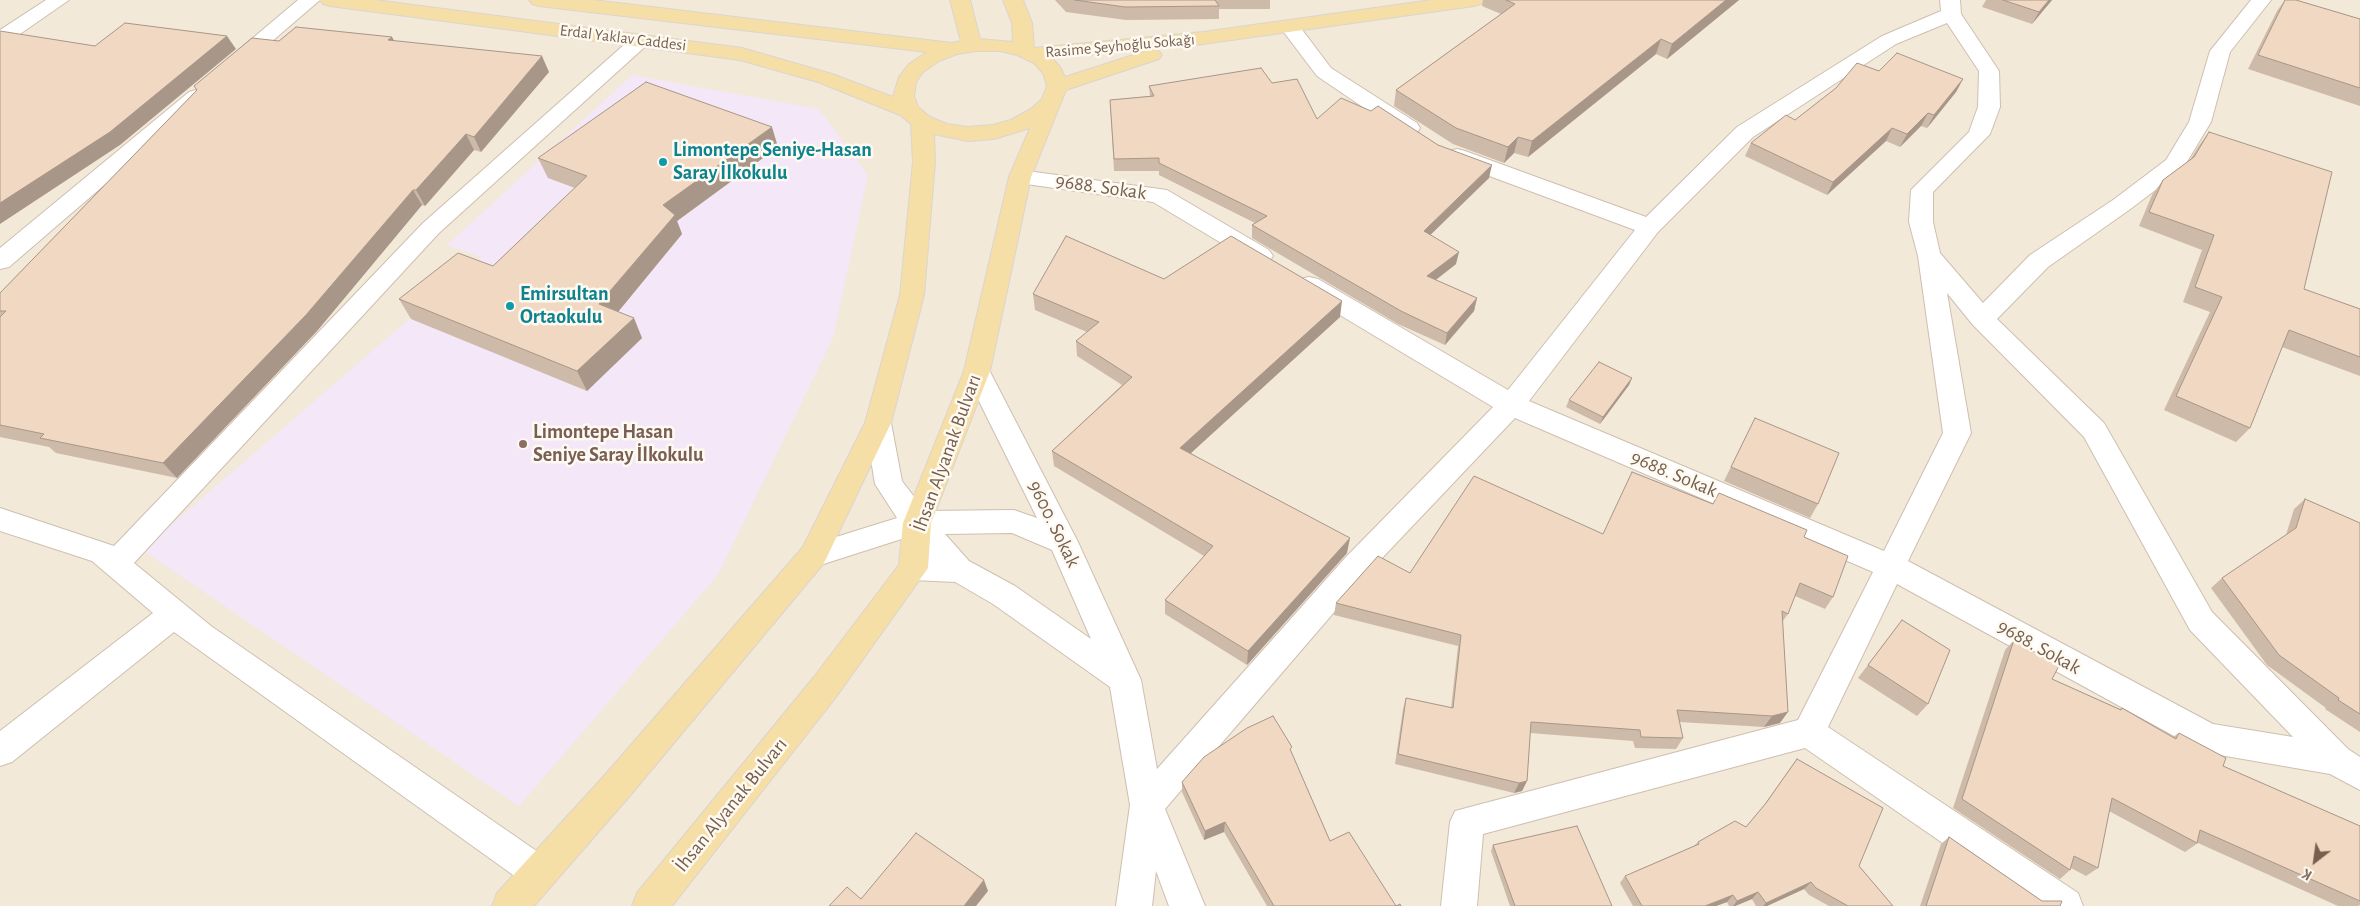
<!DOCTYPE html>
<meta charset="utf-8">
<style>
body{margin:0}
#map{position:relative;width:2360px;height:906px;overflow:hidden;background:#fcf6ea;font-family:"Alegreya Sans",sans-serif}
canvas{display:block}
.north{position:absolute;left:2290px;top:836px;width:50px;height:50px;-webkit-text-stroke:4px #fefaf1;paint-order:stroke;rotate:210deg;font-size:14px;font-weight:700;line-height:20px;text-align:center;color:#765f4e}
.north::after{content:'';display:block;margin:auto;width:18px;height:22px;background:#765f4e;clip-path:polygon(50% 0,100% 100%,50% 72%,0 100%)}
</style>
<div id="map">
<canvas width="2360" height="906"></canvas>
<div class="north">K</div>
</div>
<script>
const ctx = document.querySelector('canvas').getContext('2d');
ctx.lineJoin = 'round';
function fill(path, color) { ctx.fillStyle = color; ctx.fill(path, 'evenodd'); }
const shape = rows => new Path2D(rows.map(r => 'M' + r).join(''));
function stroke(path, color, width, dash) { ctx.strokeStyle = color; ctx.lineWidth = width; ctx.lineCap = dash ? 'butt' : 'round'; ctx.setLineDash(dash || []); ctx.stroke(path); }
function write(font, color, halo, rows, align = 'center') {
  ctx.font = font + ' "Alegreya Sans",sans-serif'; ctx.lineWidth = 5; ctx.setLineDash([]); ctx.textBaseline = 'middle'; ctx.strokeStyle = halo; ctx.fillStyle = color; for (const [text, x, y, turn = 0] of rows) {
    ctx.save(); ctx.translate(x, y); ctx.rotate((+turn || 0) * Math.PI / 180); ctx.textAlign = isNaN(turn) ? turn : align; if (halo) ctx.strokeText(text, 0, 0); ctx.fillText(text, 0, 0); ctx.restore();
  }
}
const residential = shape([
 [0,0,2360,0,2360,906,0,906]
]);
const education = shape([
 [632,75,819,109,868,175,833,338,718,575,519,806,142,550,481,257,447,245]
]);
const minor = shape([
 [46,0,69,0,7,43,0,45,0,30,46,0],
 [298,0,320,0,242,67,235,69,228,67,225,63,228,59,298,0],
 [1940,0,1960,0,1961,14,1999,71,2000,107,1990,134,1933,192,1933,222,1940,253,1983,303,2030,255,2113,200,2166,160,2189,122,2210,51,2251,0,2271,0,2230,52,2211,122,2182,170,2129,210,2048,267,1997,319,2104,423,2212,612,2348,749,2360,757,2360,790,2330,774,2208,753,2196,748,1897,584,1828,727,2078,893,2083,906,2034,906,1805,748,1483,834,1477,906,1441,906,1450,822,1455,811,1798,720,1873,572,1515,418,1366,575,1165,809,1205,906,1169,906,1156,871,1152,906,1116,906,1130,805,1110,687,993,604,955,582,913,580,903,577,898,568,903,559,913,556,929,557,911,536,814,567,804,563,799,555,804,547,897,518,875,484,865,423,868,416,878,413,888,416,891,423,902,481,925,511,1014,510,1037,518,964,371,968,364,977,362,986,364,1078,542,1141,680,1157,769,1346,557,1493,407,1300,291,1297,285,1300,279,1309,277,1318,279,1508,390,1635,230,1449,161,1446,156,1449,151,1457,149,1465,151,1646,217,1737,127,1882,36,1941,11,1940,0],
 [1947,23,1979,71,1978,107,1969,132,1911,190,1909,222,1918,256,1943,433,1884,551,1529,401,1658,232,1753,137,1896,44,1947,23],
 [1947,293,1973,325,2084,437,2190,630,2293,737,2213,724,1908,561,1971,433,1947,293],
 [1012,533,1052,550,1091,639,1015,586,969,561,945,534,1012,533],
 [1290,21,1297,23,1331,68,1417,123,1420,128,1417,133,1409,135,1401,133,1317,76,1280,27,1283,23,1290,21],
 [641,34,648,36,651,40,648,44,439,233,134,563,211,626,551,861,557,873,551,885,539,890,527,885,174,632,12,762,0,766,0,731,153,613,92,561,0,531,0,508,114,546,423,223,634,36,641,34],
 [196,90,203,92,207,96,203,100,9,267,0,269,0,248,189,92,196,90],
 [1020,170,1167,190,1269,250,1273,256,1269,262,1261,264,1253,262,1153,202,1012,182,1009,177,1012,172,1020,170]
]);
const major = shape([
 [320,0,375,0,742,48,832,74,893,97,899,77,909,64,927,52,539,6,532,4,529,0,593,0,952,43,961,41,950,0,970,0,980,39,1013,42,1012,23,1003,0,1023,0,1032,23,1034,48,1203,32,1432,0,1484,0,1481,4,1474,6,1203,44,1052,58,1060,67,1065,77,1152,49,1159,51,1162,55,1159,59,1066,90,1031,177,990,371,931,523,928,568,836,697,672,906,632,906,637,893,814,677,899,565,903,523,964,371,1009,177,1030,128,994,139,968,141,934,134,935,162,924,295,891,423,824,563,628,798,534,906,492,906,497,893,604,776,803,547,865,423,900,295,913,162,911,124,900,115,818,82,740,60,330,6,323,4,320,0],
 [976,51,1000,51,1017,55,1034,63,1043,73,1047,86,1042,99,1031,109,1011,120,993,125,968,127,947,124,930,117,918,107,914,96,916,82,923,72,939,61,957,54,976,51]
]);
const wall = shape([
 [1055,0,1270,0,1270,9,1219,9,1219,19,1126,20,1066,12],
 [1483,0,1739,0,1667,59,1656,54,1528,157,1514,153,1504,163,1453,144,1394,106,1396,90,1501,14,1482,6],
 [1986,0,2052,0,2032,24,1982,7],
 [2285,0,2296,0,2360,19,2360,106,2248,69,2277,11],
 [392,37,394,41,549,72,481,152,474,150,425,206,422,205,317,331,177,478,56,453,49,447,0,437,0,293,197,90,194,86,279,41],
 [1879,71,1963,79,1956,92,1927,128,1921,126,1900,147,1886,141,1827,195,1745,156,1751,143,1795,120],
 [1272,83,1317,119,1438,145,1489,178,1430,235,1456,264,1436,280,1477,298,1474,311,1445,345,1398,324,1252,238,1252,225,1255,223,1159,175,1159,171,1114,171,1110,100,1150,96,1149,86],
 [2209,132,2304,289,2360,309,2360,376,2282,347,2250,428,2236,442,2164,410,2210,312,2183,302,2202,250,2139,226,2152,195,2163,180,2190,160,2198,147],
 [778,147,677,221,682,234,618,312,642,338,587,391,411,319,399,299,493,266,575,188,548,178,538,158],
 [1164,279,1340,317,1191,453,1347,553,1247,665,1165,614,1165,600,1204,556,1054,466,1052,451,1122,385,1077,356,1076,341,1087,332,1035,310,1033,294],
 [1632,378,1629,385,1600,424,1566,407,1569,400],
 [1755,418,1818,504,1810,518,1724,481],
 [1719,493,1804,537,1833,597,1825,609,1795,596,1788,614,1782,622,1780,723,1764,727,1679,722,1683,738,1676,749,1635,748,1633,741,1530,733,1527,781,1522,791,1514,793,1395,764,1403,709,1406,698,1451,708,1458,646,1334,615,1336,603,1410,573,1603,534,1713,504],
 [2305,499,2360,523,2360,732,2325,709,2326,708,2267,665,2211,588,2222,578,2286,535,2294,509],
 [1902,620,1928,704,1917,716,1858,678],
 [2014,640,2052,679,2120,709,2122,708,2173,737,2179,733,2223,766,2360,826,2360,905,2358,906,2338,906,2198,843,2185,852,2109,811,2098,868,2086,876,2071,868,2070,870,2060,879,1953,808,2005,650],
 [1291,753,1330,841,1396,906,1401,906,1267,906,1224,832,1204,840,1182,792,1182,782],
 [1797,759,1859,866,1893,906,1829,906,1809,895,1804,889,1767,906,1756,906,1752,899,1735,906,1729,906,1727,902,1716,906,1633,906,1620,883,1625,876,1694,846,1698,842,1746,827,1762,808],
 [1949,837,2042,901,2060,906,1920,906,1941,844],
 [1493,845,1612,906,1510,906,1491,851]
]);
const shadedWall = shape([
 [1726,0,1739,0,1667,59,1672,44],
 [2049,0,2052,0,2032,24,2039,12],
 [227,36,236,49,120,145,0,224,0,203],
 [392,37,400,52,388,40],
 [1661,39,1656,54,1528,157,1532,141],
 [542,56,549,72,481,152,474,137],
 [1963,79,1956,92,1927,128,1934,115],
 [1928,113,1921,126,1900,147,1907,134],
 [772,127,778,147,677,221,682,234,608,324,599,304,663,205],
 [1892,128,1886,141,1827,195,1833,182],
 [466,134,474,150,425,206,416,190],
 [1518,137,1514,153,1504,163,1508,147],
 [1492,165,1489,178,1422,243,1424,231],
 [413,190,422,205,317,331,177,478,163,463],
 [1459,252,1456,264,1425,288,1427,276],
 [1477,298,1474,311,1445,345,1447,333],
 [1342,301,1340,317,1180,463,1180,448],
 [634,318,642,338,587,391,577,371],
 [1632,378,1629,385,1600,424,1603,417],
 [1350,538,1347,553,1247,665,1248,651],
 [1788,712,1780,723,1764,727,1772,716],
 [1527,781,1522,791,1514,793,1519,783],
 [1225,822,1224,832,1204,840,1205,831],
 [984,880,988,891,976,906,964,906],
 [1811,882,1804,889,1767,906,1763,906,1766,903],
 [1758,892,1752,899,1735,906,1733,906,1737,901],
 [1733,895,1727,902,1716,906,1705,906]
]);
const building = shape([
 [1075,0,1215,0,1219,6,1125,7,1075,0],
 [1506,0,1726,0,1672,44,1661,39,1532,141,1518,137,1508,147,1456,128,1396,90,1515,4,1506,0],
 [2003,0,2049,0,2039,12,2003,0],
 [2285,0,2296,0,2360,19,2360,88,2258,55,2285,0],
 [125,23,227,36,110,132,0,203,0,31,95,46,125,23],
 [296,27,392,37,388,40,542,56,474,137,466,134,416,190,413,190,306,315,163,463,40,438,44,434,0,425,0,317,6,311,0,311,0,293,197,90,194,86,252,38,279,41,296,27],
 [1897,53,1963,79,1934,115,1928,113,1907,134,1892,128,1833,182,1751,143,1786,115,1795,120,1836,88,1857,63,1879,71,1897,53],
 [1261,68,1272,83,1297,79,1317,119,1341,98,1371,111,1378,106,1438,145,1492,165,1424,231,1459,252,1427,276,1477,298,1447,333,1401,311,1252,225,1267,216,1159,163,1159,158,1114,159,1110,100,1154,96,1149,86,1261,68],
 [646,82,772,127,663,205,675,215,599,304,634,318,577,371,399,299,458,253,493,266,587,176,538,158,646,82],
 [2209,132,2332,172,2304,289,2360,309,2360,357,2289,330,2250,428,2176,396,2222,297,2195,287,2214,235,2149,212,2163,180,2194,157,2209,132],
 [1066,236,1164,279,1231,236,1342,301,1180,448,1350,538,1248,651,1165,600,1213,546,1052,451,1132,377,1076,341,1099,322,1033,294,1066,236],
 [1599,362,1632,378,1603,417,1569,400,1599,362],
 [1755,418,1839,453,1818,504,1731,467,1755,418],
 [1632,472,1713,504,1719,493,1807,530,1804,537,1848,556,1833,597,1800,583,1788,614,1782,611,1788,712,1772,716,1677,710,1683,738,1641,737,1640,730,1531,722,1527,781,1519,783,1398,754,1406,698,1453,708,1461,635,1336,603,1378,556,1410,573,1474,476,1603,534,1632,472],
 [2305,499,2360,523,2360,714,2338,700,2339,698,2279,655,2222,578,2296,528,2305,499],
 [1902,620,1950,650,1928,704,1868,665,1902,620],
 [2014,640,2059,666,2052,679,2121,710,2122,708,2176,739,2179,733,2226,758,2223,766,2360,826,2360,901,2200,830,2197,843,2112,798,2098,868,2074,856,2070,870,1962,799,2014,640],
 [1273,716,1292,747,1290,749,1330,841,1349,832,1396,906,1400,904,1401,906,1274,906,1225,822,1205,831,1182,782,1204,757,1247,728,1273,716],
 [1797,759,1883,808,1859,866,1893,906,1848,906,1816,888,1811,882,1766,903,1758,892,1737,901,1733,895,1705,906,1642,906,1625,876,1699,844,1698,842,1735,821,1746,827,1766,803,1797,759],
 [1577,826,1612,906,1515,906,1493,845,1577,826],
 [916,833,984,880,964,906,829,906,847,887,861,899,916,833],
 [1949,837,2042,901,2062,901,2060,906,1926,906,1949,837]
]);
const markers = [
 [663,162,5,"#0f9aa8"],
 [510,306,5,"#0f9aa8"],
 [523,444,5,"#8d6e63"]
];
const farStreetnames = [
 ["Erdal Yaklav Caddesi",623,38,7],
 ["Rasime Şeyhoğlu Sokağı",1120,46,-5]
];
const cultureNames = [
 ["Limontepe Seniye-Hasan",673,150],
 ["Saray İlkokulu",673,173],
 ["Emirsultan",520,294],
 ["Ortaokulu",520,317]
];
const streetNames = [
 ["9688. Sokak",1101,187,8],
 ["İhsan Alyanak Bulvarı",947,453,-70],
 ["9688. Sokak",1674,474,23],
 ["9600. Sokak",1054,524,64],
 ["9688. Sokak",2039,647,29],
 ["İhsan Alyanak Bulvarı",731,805,-51]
];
const educationNames = [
 ["Limontepe Hasan",533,432],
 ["Seniye Saray İlkokulu",533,455]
];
fill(residential, '#f3e9d9');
fill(education, '#f3e7f8');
stroke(minor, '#cebfb0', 2);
stroke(major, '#dbd5d1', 2);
fill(minor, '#fff');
fill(major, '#f6dea7');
fill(wall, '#cebaa8');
fill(shadedWall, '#a89788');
fill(building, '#f0d8c3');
stroke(building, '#a89788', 1);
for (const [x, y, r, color] of markers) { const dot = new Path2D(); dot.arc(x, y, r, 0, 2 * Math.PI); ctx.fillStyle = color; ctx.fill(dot); stroke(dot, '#fefaf1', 2); }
write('16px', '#765f4e', '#fefaf1', farStreetnames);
write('bold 20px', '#0d838f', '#fefaf1', cultureNames, 'left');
write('20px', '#765f4e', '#fefaf1', streetNames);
write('bold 20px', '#785e54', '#fefaf1', educationNames, 'left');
</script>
